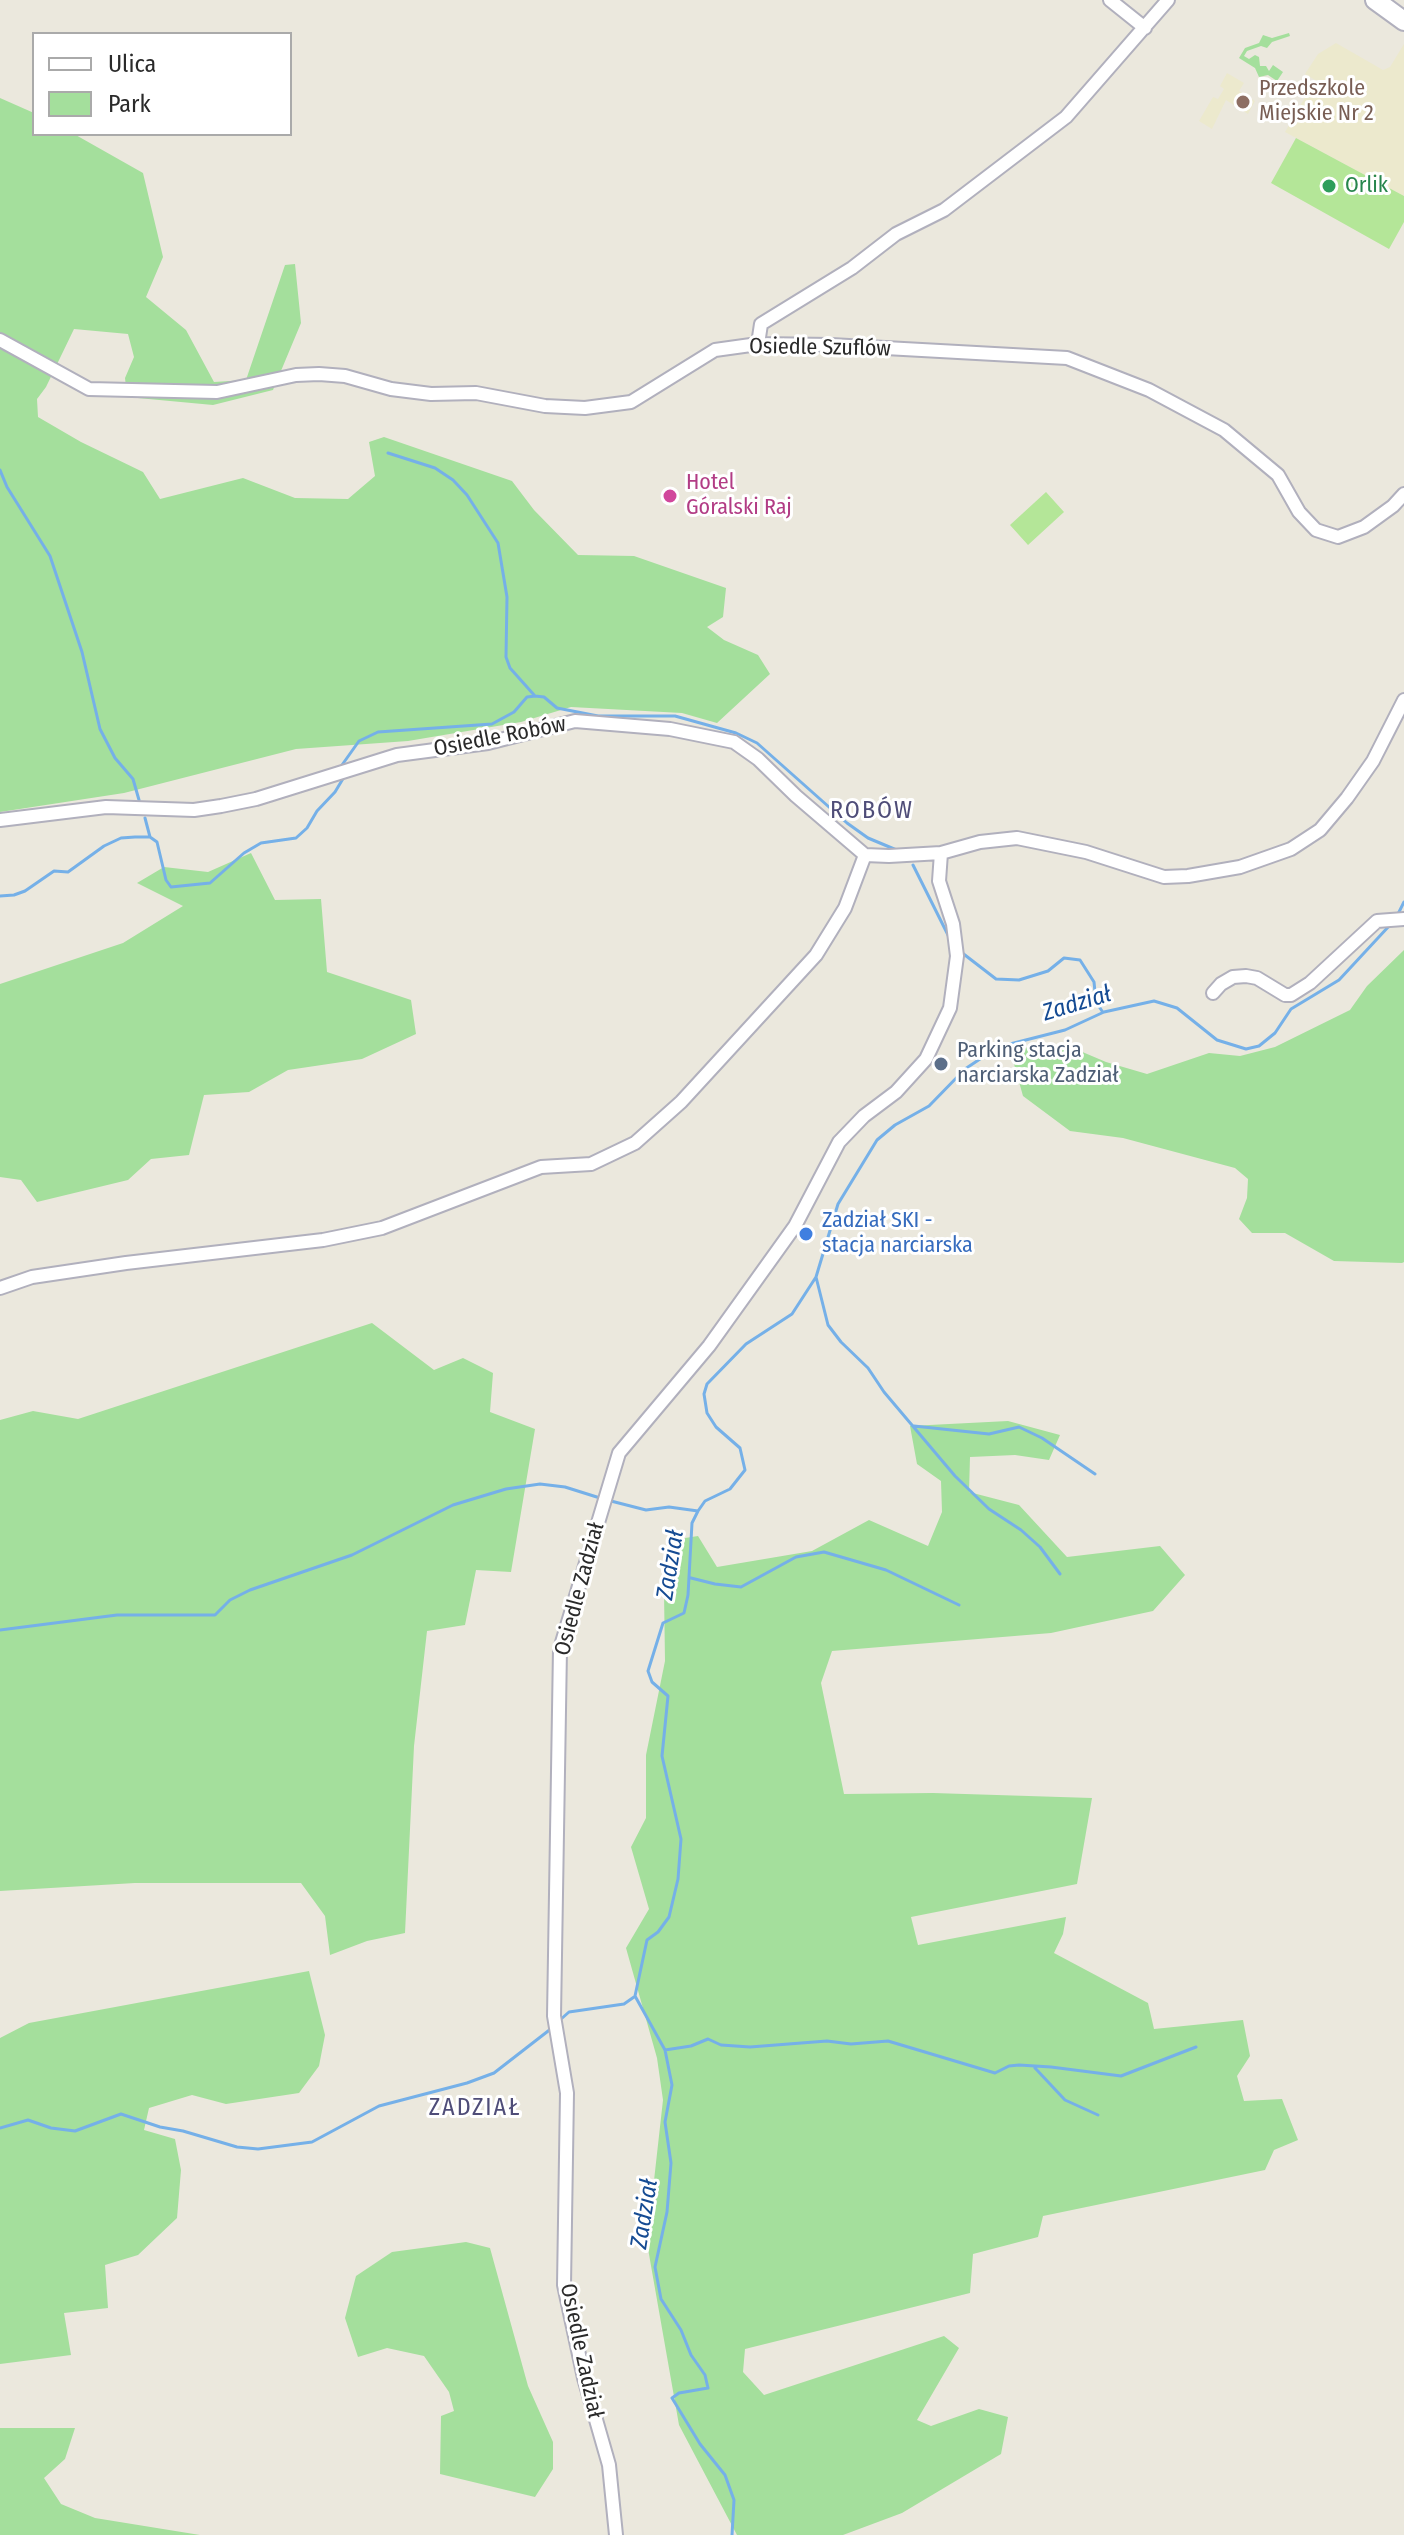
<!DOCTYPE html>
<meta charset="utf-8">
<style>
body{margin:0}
#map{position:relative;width:1404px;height:2535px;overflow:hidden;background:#ebe8dd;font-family:"Fira Sans Condensed",sans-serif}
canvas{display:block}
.legend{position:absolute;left:32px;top:32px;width:260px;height:104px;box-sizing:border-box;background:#fff;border:2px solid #aaa;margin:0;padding:10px 14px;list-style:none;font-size:24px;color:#2a2a2a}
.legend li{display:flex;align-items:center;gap:16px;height:40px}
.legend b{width:40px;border:2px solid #aaa}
</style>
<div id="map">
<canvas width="1404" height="2535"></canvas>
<ul class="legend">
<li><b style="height:10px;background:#fff"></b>Ulica</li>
<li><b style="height:22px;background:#a4df9c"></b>Park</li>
</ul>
</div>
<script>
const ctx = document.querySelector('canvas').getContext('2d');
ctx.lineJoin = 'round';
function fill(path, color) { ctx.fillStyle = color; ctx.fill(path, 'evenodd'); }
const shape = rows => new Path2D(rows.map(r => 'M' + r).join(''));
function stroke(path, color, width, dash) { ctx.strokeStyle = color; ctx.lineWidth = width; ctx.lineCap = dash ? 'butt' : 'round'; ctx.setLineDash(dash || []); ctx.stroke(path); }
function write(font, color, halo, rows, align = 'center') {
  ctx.font = font + ' "Fira Sans Condensed",sans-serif'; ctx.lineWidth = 6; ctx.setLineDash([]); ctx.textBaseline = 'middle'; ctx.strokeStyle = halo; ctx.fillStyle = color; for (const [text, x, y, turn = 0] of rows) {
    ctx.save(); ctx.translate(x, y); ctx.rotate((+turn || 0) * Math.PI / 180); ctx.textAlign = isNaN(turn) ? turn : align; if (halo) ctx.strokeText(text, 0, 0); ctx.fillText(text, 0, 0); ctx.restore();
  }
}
const education = shape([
 [1336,43,1383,70,1390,67,1404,44,1404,196,1285,132,1315,80,1305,74,1318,54],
 [1227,73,1244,83,1239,91,1255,101,1248,114,1226,100,1212,129,1199,121,1213,97,1218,99,1224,89,1220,86]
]);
const green = shape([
 [1289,33,1290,36,1272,42,1267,48,1261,46,1247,51,1244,56,1249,59,1255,55,1259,57,1260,66,1266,66,1269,71,1273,65,1283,72,1277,81,1268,75,1259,77,1255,68,1239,58,1245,48,1259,43,1263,35,1272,38],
 [0,98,34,113,34,134,74,134,143,173,163,257,146,297,186,330,214,382,246,380,285,265,295,264,301,323,273,390,213,405,127,397,125,378,134,357,128,334,74,329,46,387,37,399,38,417,81,442,143,472,160,499,243,478,295,498,348,499,375,476,369,442,384,437,512,481,534,510,578,555,634,556,726,588,723,617,707,627,724,640,758,655,770,674,717,723,682,713,571,707,521,722,408,741,296,749,124,793,0,812],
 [251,853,275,900,321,899,327,972,411,1000,416,1034,362,1059,288,1070,249,1092,204,1095,189,1155,151,1159,128,1180,37,1202,21,1180,0,1177,0,984,123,943,183,906,137,883,164,867,208,872],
 [1404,950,1404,1262,1402,1263,1334,1261,1285,1233,1252,1233,1239,1219,1247,1198,1248,1179,1235,1168,1123,1138,1070,1131,1023,1096,1014,1064,1027,1047,1052,1044,1073,1048,1106,1062,1147,1074,1209,1053,1240,1056,1275,1047,1350,1010,1367,986],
 [372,1323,434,1370,463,1358,493,1373,490,1412,535,1429,511,1572,476,1570,465,1625,427,1631,414,1746,405,1933,367,1941,330,1955,325,1916,301,1883,135,1883,0,1891,0,1420,33,1411,78,1419],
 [1008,1421,1060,1435,1049,1460,1015,1455,970,1457,969,1492,1019,1505,1067,1557,1160,1546,1185,1575,1153,1611,1051,1633,832,1651,821,1683,844,1794,933,1793,1092,1798,1077,1884,911,1917,918,1945,1066,1917,1063,1934,1054,1953,1148,2003,1154,2029,1243,2020,1250,2056,1237,2076,1244,2101,1282,2099,1298,2140,1274,2150,1265,2170,1043,2216,1038,2237,973,2254,970,2293,745,2349,743,2372,764,2395,944,2336,959,2348,917,2420,931,2426,979,2409,1008,2417,1001,2454,902,2513,843,2535,737,2535,679,2425,647,2243,663,2100,657,2058,626,1948,649,1909,631,1847,646,1818,646,1755,665,1661,664,1592,685,1538,698,1536,717,1567,812,1551,869,1520,928,1546,942,1512,941,1481,917,1464,910,1426],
 [309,1971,325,2035,319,2066,299,2093,226,2104,192,2095,149,2108,144,2130,175,2139,181,2170,177,2218,138,2255,105,2265,108,2308,64,2313,71,2355,0,2364,0,2038,29,2023],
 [466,2242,490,2248,528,2386,553,2442,553,2469,535,2497,440,2474,441,2416,454,2411,449,2392,424,2356,387,2348,358,2357,345,2318,356,2276,392,2252],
 [0,2428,75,2428,65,2459,44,2478,61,2504,95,2518,200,2535,0,2535]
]);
const pitch = shape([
 [1296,138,1404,196,1404,222,1389,249,1271,183],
 [1046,492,1064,512,1028,545,1010,525]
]);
const stream = shape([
 [388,453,435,468,453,480,467,495,498,543,507,597,506,657,510,668,535,696],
 [0,470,7,487,50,556,82,652,100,729,115,758,133,779,139,800],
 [342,765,359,741,378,732,492,724,514,712,527,697,535,696,544,697,557,708,598,716,675,716,736,733,757,743,847,823,868,838,899,851],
 [145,818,150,837],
 [913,865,949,937],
 [0,896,14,895,25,891,54,871,68,872,104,846,121,838,135,837,150,837,157,842,166,880,171,887,210,883,244,853,261,843,296,838,307,828,317,811,335,792,344,777],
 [1397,916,1404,902],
 [961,952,996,979,1019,980,1048,971,1064,958,1080,960,1094,982,1096,1002,1102,1011],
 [816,1277,828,1325,841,1342,868,1368,884,1392,955,1476,989,1509,1021,1530,1040,1547,1060,1574],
 [914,1426,989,1434,1019,1427,1042,1438,1095,1474],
 [607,1500,646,1510,669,1507,698,1511],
 [691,1578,715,1584,741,1587,796,1557,824,1552,886,1570,959,1605],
 [0,1630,117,1615,215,1615,230,1600,250,1590,352,1555,453,1505,506,1489,540,1484,565,1487,600,1498],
 [560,2020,569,2012,624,2004,634,1997],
 [665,2050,691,2046,708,2039,721,2045,750,2047,827,2041,851,2044,888,2041,995,2073,1009,2066,1019,2065,1051,2067,1121,2076,1196,2047],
 [1035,2068,1065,2100,1098,2115],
 [0,2128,28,2120,51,2128,75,2131,121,2114,160,2127,183,2131,237,2147,258,2149,312,2142,379,2106,467,2083,494,2073,552,2028],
 [732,2535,734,2500,725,2475,700,2444,672,2398,679,2393,708,2388,705,2375,691,2355,681,2330,661,2299,655,2267,667,2212,671,2163,665,2122,672,2085,665,2050,635,1996,647,1940,658,1932,669,1917,678,1879,681,1839,662,1756,668,1696,652,1682,648,1671,663,1623,684,1613,688,1595,692,1523,698,1511,705,1501,730,1489,745,1470,740,1448,716,1427,707,1413,704,1394,707,1384,746,1344,792,1314,816,1277,838,1204,877,1140,895,1125,929,1106,965,1069,992,1051,1010,1044,1065,1030,1104,1012,1154,1001,1177,1008,1217,1040,1246,1049,1259,1046,1275,1033,1291,1009,1339,980,1390,925]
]);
const street = shape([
 [1110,0,1145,28],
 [0,340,89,389,217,392,296,375,319,374,345,376,391,389,431,394,476,393,545,406,585,408,631,402,715,350,758,344,831,345,1067,358,1149,390,1224,430,1278,475,1299,512,1316,530,1338,537,1364,527,1393,506,1404,494],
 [758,344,761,324,852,268,896,234,944,210,1066,117,1168,0],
 [0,820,106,807,194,810,221,806,256,799,397,755,488,743,575,721,670,729,734,742,758,759,796,796,865,855,889,856,941,853,980,842,1017,838,1086,852,1164,877,1188,876,1240,867,1291,849,1320,830,1347,798,1373,761,1404,700],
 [1213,993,1221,984,1233,977,1246,976,1257,978,1285,995,1291,995,1310,983,1377,921,1404,919],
 [0,1288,32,1277,126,1263,323,1240,382,1228,541,1167,591,1164,635,1143,681,1102,816,955,845,908,865,855],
 [616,2535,609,2465,584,2378,564,2285,567,2093,554,2016,560,1649,619,1453,709,1346,795,1226,839,1142,864,1116,896,1092,926,1059,950,1008,957,956,953,924,939,881,941,853]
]);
const secondary = shape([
 [1375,0,1404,21]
]);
const markers = [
 [1243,102,8,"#8d6e63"],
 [1329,186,8,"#2e9e5b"],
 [670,496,8,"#d1479c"],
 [941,1064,8,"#5c6f8a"],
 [806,1234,8,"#3f7fe0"]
];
const educationNames = [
 ["Przedszkole",1259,89],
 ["Miejskie Nr 2",1259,114]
];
const leisureNames = [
 ["Orlik",1345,186]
];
const streetNames = [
 ["Osiedle Szuflów",820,348,1],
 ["Osiedle Robów",500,737,-11],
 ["Osiedle Zadział",580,1589,-75],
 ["Osiedle Zadział",581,2351,78]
];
const hotelNames = [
 ["Hotel",686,483],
 ["Góralski Raj",686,508]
];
const serviceNames = [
 ["Parking stacja",957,1051],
 ["narciarska Zadział",957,1076]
];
const shopNames = [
 ["Zadział SKI -",822,1221],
 ["stacja narciarska",822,1246]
];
const neighbourhoodNames = [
 ["ROBÓW",872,811],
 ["ZADZIAŁ",475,2108]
];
const waterNames = [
 ["Zadział",1077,1004,-17],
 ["Zadział",671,1565,-81],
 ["Zadział",645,2214,-81]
];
fill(education, '#ece9cd');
fill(green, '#a4df9c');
fill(pitch, '#b4e698');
stroke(stream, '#75b0e8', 3);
stroke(street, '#b1b0bd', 16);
stroke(secondary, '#b1b0bd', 22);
stroke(street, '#fff', 12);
stroke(secondary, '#fff', 18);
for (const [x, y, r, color] of markers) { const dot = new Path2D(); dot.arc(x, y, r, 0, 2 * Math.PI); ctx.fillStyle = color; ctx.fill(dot); stroke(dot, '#fff', 3); }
write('22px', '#785e54', '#fff', educationNames, 'left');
write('22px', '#27864d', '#fff', leisureNames, 'left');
write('22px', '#2a2a2a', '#fff', streetNames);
write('22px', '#b23c85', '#fff', hotelNames, 'left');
write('22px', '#4e5e75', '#fff', serviceNames, 'left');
write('22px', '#366cbe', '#fff', shopNames, 'left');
ctx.letterSpacing = '2px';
write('24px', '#4f4d78', '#fff', neighbourhoodNames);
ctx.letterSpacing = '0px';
write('italic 24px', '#154b93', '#fff', waterNames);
</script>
